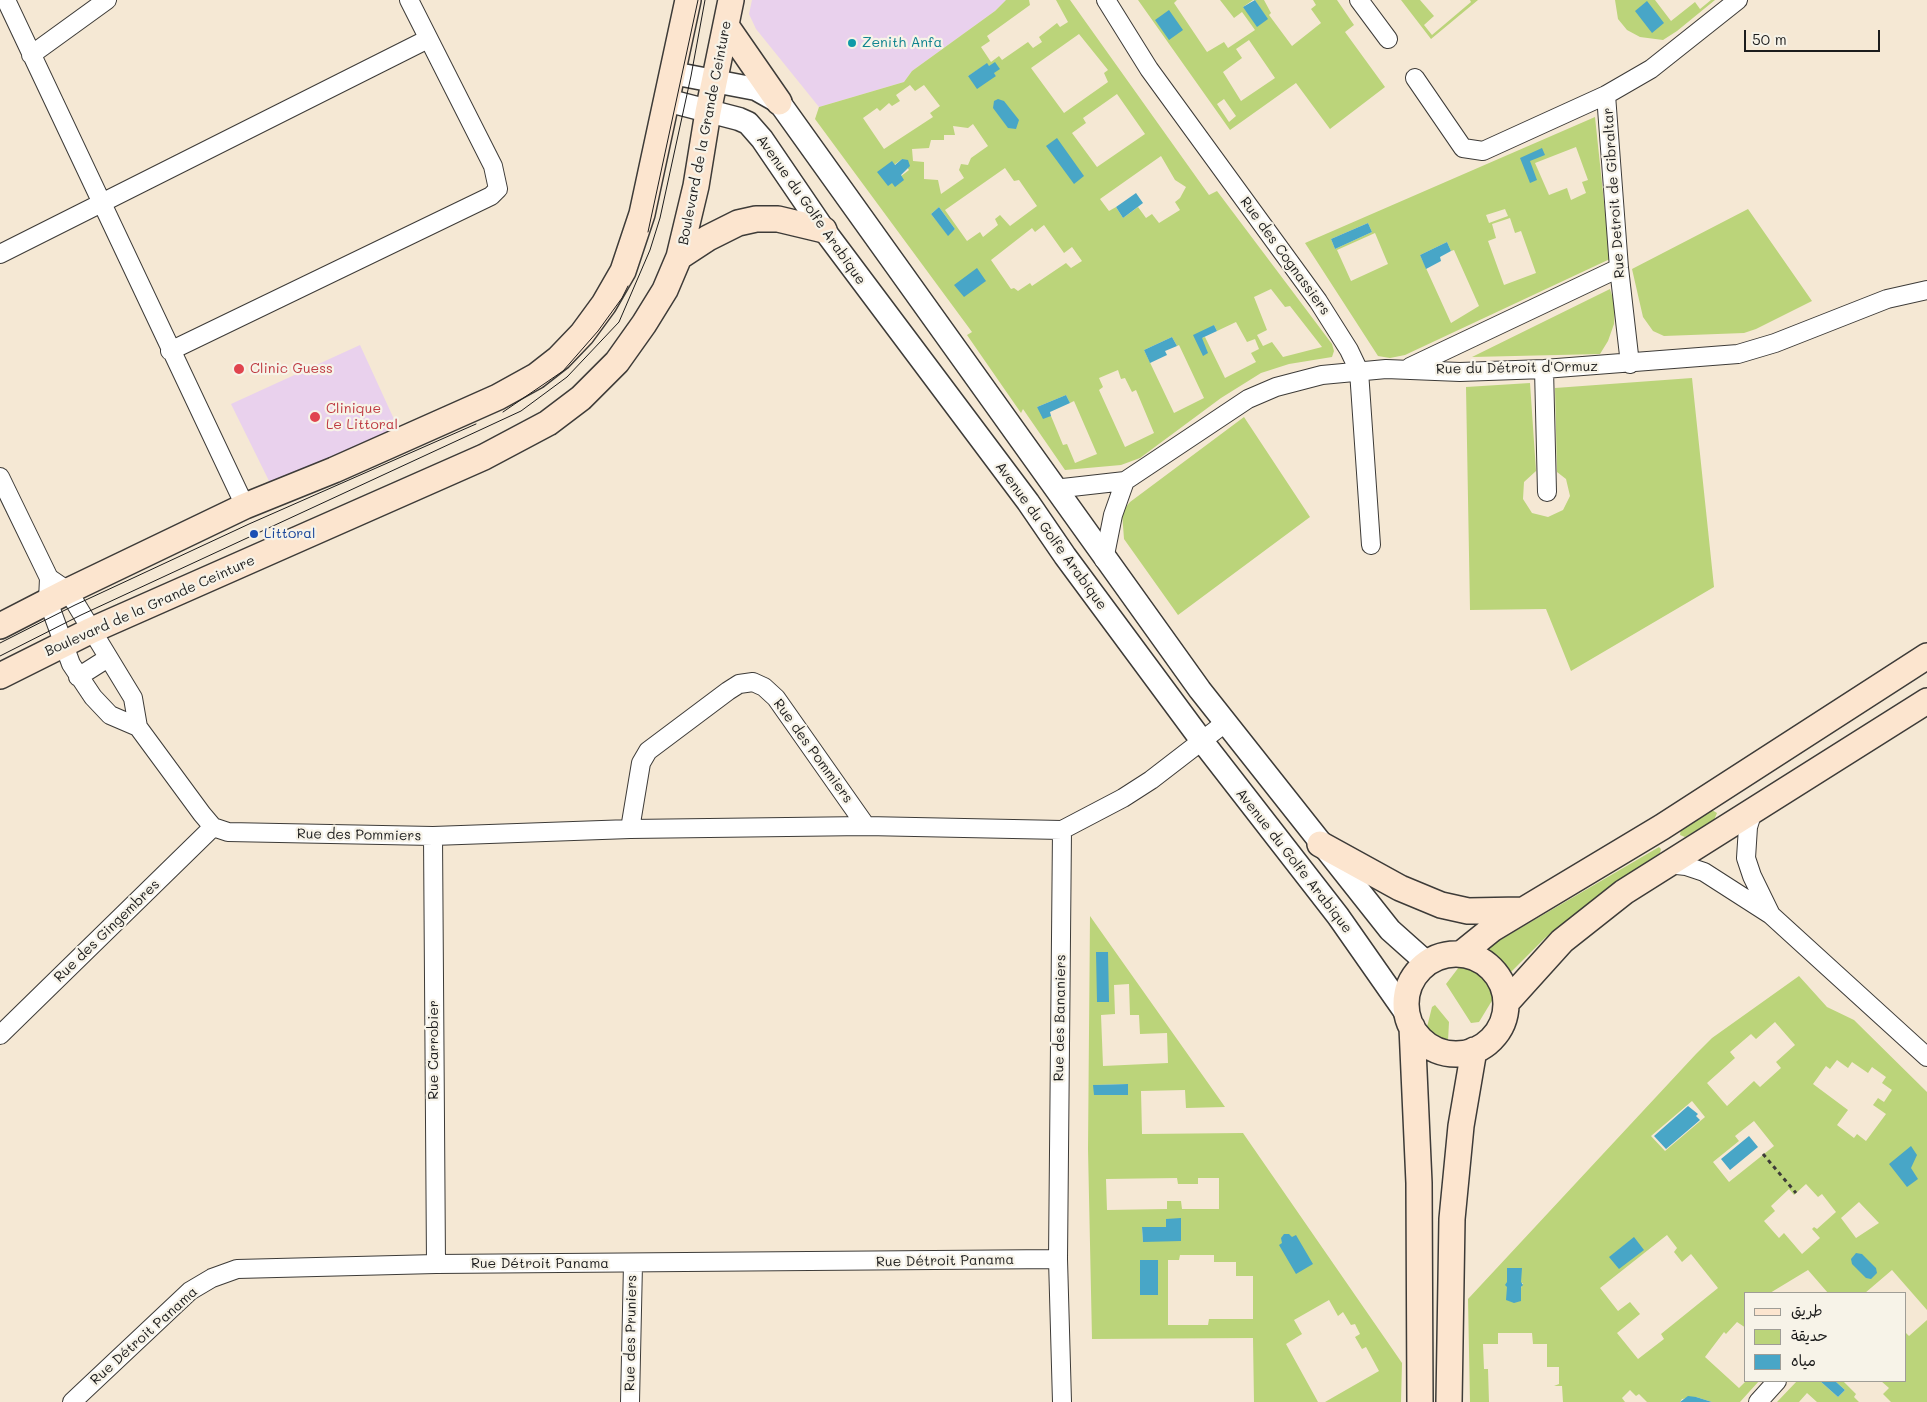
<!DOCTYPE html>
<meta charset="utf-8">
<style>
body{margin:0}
#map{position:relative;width:1927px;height:1402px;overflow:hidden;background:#f5e8d4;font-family:Mali,"Playpen Sans Arabic",sans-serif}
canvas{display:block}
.legend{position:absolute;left:1744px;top:1292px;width:162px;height:90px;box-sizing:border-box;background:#f7f3e8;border:1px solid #9f9d96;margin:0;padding:6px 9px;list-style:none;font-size:15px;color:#1c1c1c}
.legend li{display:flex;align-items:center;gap:10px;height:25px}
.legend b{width:25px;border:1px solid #9f9d96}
.scale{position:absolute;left:1744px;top:30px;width:136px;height:22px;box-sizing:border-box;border:2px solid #1c1c1c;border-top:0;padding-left:6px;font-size:15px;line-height:18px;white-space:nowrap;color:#1c1c1c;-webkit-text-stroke:4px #f7f3e8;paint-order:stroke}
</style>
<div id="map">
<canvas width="1927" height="1402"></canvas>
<ul class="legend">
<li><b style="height:6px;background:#fce5cf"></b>طريق</li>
<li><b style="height:14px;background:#bbd47a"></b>حديقة</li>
<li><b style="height:14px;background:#48a6c7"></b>مياه</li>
</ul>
<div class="scale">50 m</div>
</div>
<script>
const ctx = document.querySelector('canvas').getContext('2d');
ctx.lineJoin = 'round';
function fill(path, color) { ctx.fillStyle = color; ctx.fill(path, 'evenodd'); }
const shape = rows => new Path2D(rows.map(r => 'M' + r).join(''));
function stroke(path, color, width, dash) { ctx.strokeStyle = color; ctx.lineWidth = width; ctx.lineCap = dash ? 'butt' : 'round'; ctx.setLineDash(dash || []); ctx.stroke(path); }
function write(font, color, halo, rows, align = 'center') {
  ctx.font = font + ' Mali,sans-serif'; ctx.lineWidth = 4.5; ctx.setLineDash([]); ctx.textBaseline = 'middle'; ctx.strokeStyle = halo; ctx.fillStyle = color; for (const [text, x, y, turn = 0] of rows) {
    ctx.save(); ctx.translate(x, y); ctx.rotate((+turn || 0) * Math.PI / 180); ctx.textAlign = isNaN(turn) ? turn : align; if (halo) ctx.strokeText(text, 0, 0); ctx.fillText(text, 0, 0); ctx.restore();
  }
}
const built = shape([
 [752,0,1006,0,995,11,912,71,904,82,819,107,756,29,749,14],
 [360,345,399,430,272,487,231,404]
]);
const green = shape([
 [1006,0,1029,0,1030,5,987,36,990,41,981,47,991,62,999,56,1002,60,1028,42,1033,48,1042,42,1039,37,1057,23,1060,27,1068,22,1056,0,1070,0,1209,195,1217,191,1332,344,1334,351,1332,357,1289,364,1261,373,1221,398,1140,458,1121,465,1065,470,1023,409,1021,413,967,335,972,332,815,119,819,107,904,82,912,71,995,11],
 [1079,34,1108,70,1104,73,1108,82,1064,113,1031,68],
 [987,64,996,76,968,76],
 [910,85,915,91,924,85,940,106,930,113,933,117,884,149,863,118,877,108,880,111,889,103,892,106,900,101,896,95],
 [1117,94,1145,134,1097,167,1072,133,1086,123,1083,118],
 [973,124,988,146,971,158,968,165,961,164,959,170,964,178,941,194,938,180,924,179,924,162,913,161,912,149,929,148,931,140,944,140,944,135,955,135,953,126,968,128],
 [1161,156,1175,180,1186,187,1180,198,1175,202,1180,210,1159,223,1152,214,1146,218,1138,207,1123,218,1116,207,1109,211,1100,199],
 [902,159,909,170,892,183,892,162,894,165],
 [1005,168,1014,181,1019,180,1037,206,1010,226,1000,215,995,219,998,225,983,237,980,232,967,241,945,210],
 [939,207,955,229,948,235,931,214],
 [1044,225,1064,253,1072,247,1082,261,1071,268,1066,263,1032,286,1030,283,1018,291,1014,288,1011,289,991,260,1032,228,1035,232],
 [1271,289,1285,307,1290,306,1322,347,1283,357,1272,342,1263,346,1257,335,1267,330,1254,297],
 [1236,322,1247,342,1255,339,1259,349,1251,353,1256,362,1225,378,1205,337,1202,338,1214,325,1217,331],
 [1172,337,1177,346,1179,345,1204,398,1174,413,1144,350],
 [1118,370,1121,379,1125,378,1132,392,1136,390,1154,433,1125,447,1099,390,1103,387,1099,378],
 [1066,395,1070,403,1074,401,1097,454,1075,463,1067,444,1063,445,1051,416,1037,407],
 [1138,0,1177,0,1174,3,1207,52,1224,42,1228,48,1255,30,1242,12,1234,18,1220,0,1253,0,1243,7,1267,19,1255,0,1264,0,1271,13,1269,15,1292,46,1321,23,1311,9,1316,5,1313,0,1337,0,1354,25,1345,32,1385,87,1330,129,1296,83,1230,130],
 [1249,40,1275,78,1241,101,1223,72,1242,58,1236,49],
 [1224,99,1236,116,1229,122,1217,104],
 [1401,0,1420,0,1434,16,1424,25,1432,35,1471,2,1470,0,1478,0,1431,39],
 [1615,0,1655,0,1671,21,1695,2,1700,9,1711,0,1715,0,1677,31,1663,40,1640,37,1627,30,1618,19],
 [1595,117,1610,259,1405,355,1390,358,1378,356,1305,243],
 [1576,147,1588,180,1582,182,1586,193,1571,200,1567,188,1549,195,1535,163],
 [1505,209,1508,216,1489,223,1486,215],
 [1510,218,1515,233,1521,231,1536,273,1504,285,1488,241,1496,238,1492,224],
 [1368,223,1372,232,1335,249,1331,239],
 [1375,233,1388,264,1351,281,1337,250],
 [1447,242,1451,251,1454,250,1479,306,1451,323,1420,255],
 [1748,209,1812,301,1756,329,1744,333,1664,336,1653,331,1643,317,1632,269],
 [1610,289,1615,305,1614,324,1608,341,1600,354,1472,357],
 [1692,378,1714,587,1571,671,1546,609,1470,610,1466,387,1530,383,1536,471,1524,482,1523,499,1532,513,1548,517,1563,510,1570,496,1566,479,1557,472,1555,388],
 [1244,417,1310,517,1178,615,1124,539,1122,512,1130,502],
 [1712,810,1717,813,1714,820,1685,837,1680,835,1681,828],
 [1659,847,1661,849,1660,853,1599,895,1545,938,1507,976,1479,1022,1471,1023,1446,984,1459,967,1483,950],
 [1090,916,1225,1107,1186,1108,1185,1090,1141,1091,1142,1134,1243,1133,1402,1363,1401,1402,1325,1402,1379,1371,1366,1347,1362,1349,1355,1337,1360,1334,1355,1324,1351,1325,1343,1312,1338,1316,1329,1300,1294,1320,1302,1334,1286,1344,1318,1402,1254,1402,1253,1338,1092,1339,1088,1149],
 [1129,984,1130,1015,1139,1015,1140,1034,1167,1033,1168,1063,1103,1066,1101,1015,1115,1014,1114,985],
 [1128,1084,1094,1095,1094,1085],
 [1177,1178,1178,1184,1198,1184,1198,1178,1219,1178,1219,1209,1182,1209,1181,1201,1167,1201,1167,1209,1107,1210,1106,1179],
 [1142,1227,1166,1227,1143,1242],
 [1180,1255,1214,1255,1214,1262,1236,1262,1236,1276,1253,1276,1253,1319,1209,1319,1208,1325,1168,1325,1168,1260,1179,1260],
 [1799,976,1827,1007,1854,1020,1927,1092,1927,1310,1892,1270,1865,1293,1828,1293,1808,1270,1770,1293,1746,1293,1746,1328,1737,1322,1726,1334,1724,1332,1705,1357,1739,1388,1746,1381,1759,1381,1740,1402,1712,1402,1696,1397,1682,1399,1680,1402,1647,1402,1639,1394,1636,1396,1630,1390,1622,1398,1625,1402,1563,1402,1562,1386,1554,1386,1559,1384,1559,1367,1547,1367,1547,1344,1533,1344,1532,1333,1498,1333,1498,1344,1483,1344,1484,1369,1488,1369,1489,1402,1470,1402,1468,1299,1696,1054,1712,1038],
 [1775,1022,1795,1045,1776,1062,1781,1068,1760,1087,1754,1081,1727,1106,1707,1083,1735,1058,1730,1052,1751,1034,1756,1039],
 [1837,1060,1848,1068,1852,1062,1868,1073,1872,1067,1886,1077,1882,1083,1892,1090,1884,1102,1878,1098,1873,1105,1886,1114,1866,1141,1857,1134,1854,1138,1837,1125,1848,1110,1813,1084,1826,1066,1830,1069],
 [1692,1101,1705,1117,1665,1151,1651,1136],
 [1754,1121,1774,1146,1729,1182,1713,1162,1739,1141,1735,1136],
 [1806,1184,1818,1197,1822,1194,1836,1212,1817,1229,1814,1227,1812,1229,1820,1238,1802,1254,1784,1233,1779,1238,1764,1221,1775,1211,1771,1206,1789,1189,1794,1195],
 [1859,1202,1879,1223,1856,1238,1841,1218],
 [1667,1235,1677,1248,1674,1252,1682,1262,1691,1254,1718,1288,1661,1334,1664,1339,1638,1359,1617,1333,1640,1314,1630,1302,1618,1311,1600,1288],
 [1523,1283,1516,1300,1507,1300,1507,1286],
 [1435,1005,1449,1022,1448,1041,1443,1042,1438,1041,1427,1027,1432,1007],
 [1927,1320,1927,1402,1891,1402,1883,1394,1889,1388,1881,1381,1906,1381,1906,1333,1909,1336],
 [1797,1381,1820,1381,1838,1397,1845,1390,1835,1381,1843,1381,1856,1394,1854,1397,1859,1402,1817,1402,1807,1393,1799,1402,1777,1402]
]);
const water = shape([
 [1255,0,1268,19,1257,27,1243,7],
 [1647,1,1664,23,1652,33,1635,11],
 [1169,10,1183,30,1169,40,1155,20],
 [995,62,1000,69,994,73,996,76,977,89,968,76,987,63,989,66],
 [998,99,1004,101,1019,120,1016,129,1008,128,993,108,994,101],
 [1057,138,1084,176,1074,184,1046,146],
 [1542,148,1545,155,1530,161,1537,180,1530,183,1520,158],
 [902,159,908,160,910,166,901,175,904,180,895,187,892,183,888,186,877,172,892,161,895,165],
 [1136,193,1143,203,1123,218,1116,207],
 [939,207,955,229,948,236,931,214],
 [1368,223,1372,232,1335,249,1331,239],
 [1447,242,1451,251,1440,257,1441,261,1426,269,1420,255],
 [977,268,986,281,964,297,954,285],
 [1214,325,1217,331,1202,338,1208,353,1203,356,1193,335],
 [1172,337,1177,346,1165,351,1167,355,1150,363,1144,350],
 [1066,395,1070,403,1050,412,1051,416,1043,419,1037,407],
 [1096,952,1108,952,1109,1002,1097,1002],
 [1128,1084,1128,1095,1094,1095,1093,1085],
 [1688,1106,1698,1114,1696,1116,1700,1120,1666,1149,1654,1136],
 [1749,1136,1758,1147,1730,1170,1721,1159],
 [1911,1146,1917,1155,1911,1168,1918,1179,1907,1187,1889,1164],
 [1181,1218,1181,1241,1143,1242,1142,1227,1166,1227,1166,1219],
 [1284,1234,1289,1234,1292,1237,1296,1235,1313,1264,1296,1274,1279,1245,1282,1243,1281,1238],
 [1634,1237,1644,1250,1619,1269,1609,1257],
 [1856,1253,1862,1254,1876,1268,1877,1273,1871,1279,1866,1278,1852,1264,1851,1259],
 [1140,1260,1158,1260,1158,1295,1140,1295],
 [1507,1268,1522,1268,1521,1282,1523,1285,1521,1287,1521,1301,1514,1303,1506,1300,1507,1287,1505,1285,1507,1282],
 [1820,1381,1835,1381,1845,1390,1838,1397],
 [1688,1396,1696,1397,1712,1402,1680,1402]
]);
const path = shape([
 [1763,1154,1796,1193]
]);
const minor = shape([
 [6,0,245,506],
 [1106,0,1149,69,1318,301,1349,350,1359,371,1371,545],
 [1359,0,1388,39],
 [31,55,107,0],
 [1415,78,1463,148,1483,151,1606,95,1651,69,1738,0],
 [1606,95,1619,268,1630,364],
 [0,254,428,39],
 [170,351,491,196,498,189,493,166,409,0],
 [1410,367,1619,268],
 [1544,369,1547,492],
 [0,477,49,578,48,601,71,664,93,697,110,715,138,727],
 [1054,489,1125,481,1248,399,1276,387,1322,375,1386,369,1460,372,1544,369,1738,354,1775,343,1887,299,1927,290],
 [1104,560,1113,515,1125,481],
 [49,578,68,591,133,698,138,727,202,814,213,827,228,832,433,836,630,829,866,826,1062,830,1123,798,1151,780,1225,723],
 [78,677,108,658],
 [1753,811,1748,827,1746,858,1752,876,1771,915],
 [630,829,641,763,648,751,728,691,739,684,753,682,764,687,776,698,866,826],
 [1062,830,1058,1259,1062,1402],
 [433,836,436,1264],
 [1667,864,1686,866,1704,872,1771,915,1927,1057],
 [0,1035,213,827],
 [72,1402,190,1291,212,1278,237,1269,436,1264,1058,1259],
 [630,1402,633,1264],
 [1758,1402,1777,1381]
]);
const tertiary = shape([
 [672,73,756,89,779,102,1200,690,1390,930,1427,963],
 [666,100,739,119,748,123,762,139,824,230,1028,502,1065,556,1202,741,1338,916,1408,1016]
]);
const secondary = shape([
 [727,27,779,102],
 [679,257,708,238,738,223,756,219,778,219,824,230],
 [0,626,68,591,245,506,334,470,498,397,536,376,559,358,582,334,604,304,623,271,642,214,688,0],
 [0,676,90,631,484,457,548,423,581,398,617,362,644,324,665,290,679,257,696,186,708,112,731,0],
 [1320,844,1400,888,1441,905,1468,911,1522,910],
 [1461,954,1492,929,1662,827,1927,656],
 '1406 1004a50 50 0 1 1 100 0a50 50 0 1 1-100 0Z',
 [1506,1003,1562,941,1624,892,1927,701],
 [1412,1027,1419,1183,1420,1402],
 [1449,1402,1452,1219,1461,1126,1474,1050]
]);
const tram = shape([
 [648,232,698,0],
 [503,412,563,371,598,331,622,298,628,286],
 [0,643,75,605,249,524,476,424],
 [0,656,81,615,521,411,567,377,619,322,650,250,660,218,691,76,705,0]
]);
const markers = [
 [852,43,5,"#0f9aa8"],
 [239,369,6,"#e0444e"],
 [315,417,6,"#e0444e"],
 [254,534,5,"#1a4fb4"]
];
const cultureNames = [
 ["Zenith Anfa",862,43]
];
const streetNames = [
 ["Boulevard de la Grande Ceinture",705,133,-79],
 ["Rue Detroit de Gibraltar",1614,193,-94],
 ["Avenue du Golfe Arabique",811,210,55],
 ["Rue des Cognassiers",1285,256,54],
 ["Rue du Détroit d'Ormuz",1517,368,-1],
 ["Avenue du Golfe Arabique",1051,536,54],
 ["Boulevard de la Grande Ceinture",150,606,-24],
 ["Rue des Pommiers",813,751,54],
 ["Rue des Pommiers",359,835,1],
 ["Avenue du Golfe Arabique",1294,861,52],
 ["Rue des Gingembres",107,931,-44],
 ["Rue des Bananiers",1060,1018,-89],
 ["Rue Carrobier",434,1050,-90],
 ["Rue Détroit Panama",945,1261,-1],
 ["Rue Détroit Panama",540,1264],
 ["Rue des Pruniers",631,1333,-89],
 ["Rue Détroit Panama",144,1336,-42]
];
const healthNames = [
 ["Clinic Guess",250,369],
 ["Clinique",326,409],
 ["Le Littoral",326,425]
];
const transitNames = [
 ["Littoral",264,534]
];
fill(built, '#e9d1ed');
fill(green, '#bbd47a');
fill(water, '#48a6c7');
stroke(minor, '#3d3b38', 20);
stroke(tertiary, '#3d3b38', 25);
stroke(secondary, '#3d3b38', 28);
stroke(path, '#3d3b38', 3, [4, 4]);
stroke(minor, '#fff', 18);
stroke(tertiary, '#fff', 22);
stroke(secondary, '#fce5cf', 25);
stroke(tram, '#1c1c1c', 1);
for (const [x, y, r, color] of markers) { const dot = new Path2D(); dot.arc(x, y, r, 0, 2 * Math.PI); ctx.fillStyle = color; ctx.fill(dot); stroke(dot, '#f7f3e8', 2); }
write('14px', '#0d838f', '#f7f3e8', cultureNames, 'left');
write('14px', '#1c1c1c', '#f7f3e8', streetNames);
write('14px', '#be3a42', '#f7f3e8', healthNames, 'left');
write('14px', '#164399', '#f7f3e8', transitNames, 'left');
</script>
